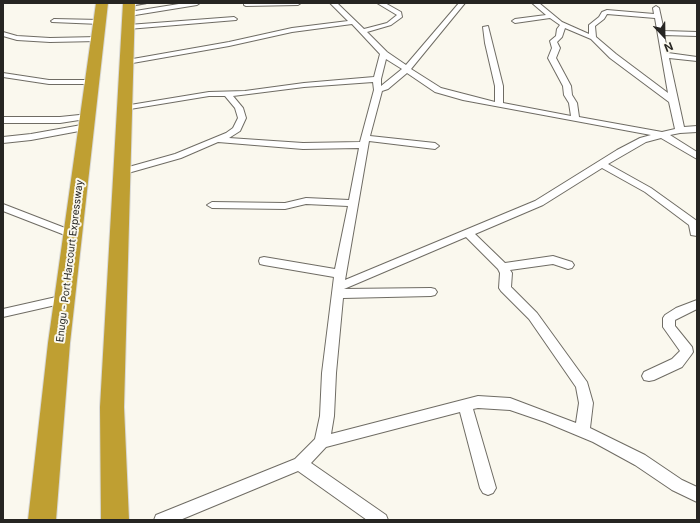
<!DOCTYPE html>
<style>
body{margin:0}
#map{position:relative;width:700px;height:523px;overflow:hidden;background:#faf8ee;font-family:Inter,sans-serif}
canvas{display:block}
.frame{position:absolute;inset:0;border:4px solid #262522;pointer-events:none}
.north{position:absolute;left:644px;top:16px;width:40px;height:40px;-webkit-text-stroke:3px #faf8ee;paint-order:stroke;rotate:158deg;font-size:11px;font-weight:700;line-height:16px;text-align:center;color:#262522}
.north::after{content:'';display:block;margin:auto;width:14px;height:18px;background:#262522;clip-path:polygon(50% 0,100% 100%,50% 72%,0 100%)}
</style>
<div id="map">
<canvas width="700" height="523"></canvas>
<div class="frame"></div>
<div class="north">N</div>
</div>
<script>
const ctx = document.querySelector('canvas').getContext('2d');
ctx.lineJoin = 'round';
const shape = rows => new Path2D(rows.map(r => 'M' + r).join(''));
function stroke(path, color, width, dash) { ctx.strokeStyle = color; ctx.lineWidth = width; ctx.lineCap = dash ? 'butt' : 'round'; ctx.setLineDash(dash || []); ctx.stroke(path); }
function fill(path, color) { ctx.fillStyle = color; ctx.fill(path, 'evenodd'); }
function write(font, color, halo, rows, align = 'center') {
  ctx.font = font + ' Inter,sans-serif'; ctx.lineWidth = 4; ctx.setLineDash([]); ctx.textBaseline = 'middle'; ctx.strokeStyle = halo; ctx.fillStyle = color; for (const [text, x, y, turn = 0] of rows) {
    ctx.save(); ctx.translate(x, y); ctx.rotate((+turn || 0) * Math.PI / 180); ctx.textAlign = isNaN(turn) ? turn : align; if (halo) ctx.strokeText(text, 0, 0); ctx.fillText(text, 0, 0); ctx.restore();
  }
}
const lane = shape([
 [137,3,146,3,129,6,127,5,137,3]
]);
const street = shape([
 [185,3,200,3,197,5,129,16,126,14,129,12,185,3],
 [244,3,301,3,298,5,246,6,244,5,244,3],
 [330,3,337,3,364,29,387,23,397,15,377,3,385,3,401,12,402,17,391,25,367,32,387,52,406,65,459,3,465,3,411,69,441,88,495,102,495,86,485,43,483,27,488,26,503,86,503,103,571,116,569,103,564,95,563,86,548,58,552,48,550,41,556,36,557,29,560,25,550,18,515,23,512,21,515,19,546,15,532,3,539,3,562,22,589,34,589,25,599,17,602,12,607,10,654,14,653,8,656,6,659,8,664,31,697,32,697,36,664,35,668,53,697,57,697,61,669,58,684,127,697,126,697,132,680,133,670,135,697,152,697,159,661,138,646,142,608,164,651,188,697,221,697,236,691,235,689,225,645,192,602,168,543,205,475,234,505,263,553,256,572,262,574,265,572,268,568,269,553,264,510,270,512,273,511,287,537,313,587,382,593,403,590,428,645,455,682,480,697,487,697,502,672,490,635,465,593,442,545,422,510,410,478,408,473,409,496,488,493,493,488,495,483,493,480,488,460,412,326,447,311,463,386,515,388,520,367,520,298,471,180,520,154,520,156,515,295,459,315,439,320,416,322,373,334,277,264,265,260,264,259,261,260,258,264,257,335,269,348,206,306,204,285,209,212,208,207,205,212,202,285,203,306,198,349,200,359,148,303,149,218,142,181,158,121,175,116,172,118,170,175,154,226,133,233,128,238,118,235,108,225,96,209,96,124,110,120,108,124,106,209,92,245,91,304,83,374,77,380,54,352,24,292,32,229,46,127,64,123,62,127,60,229,42,292,28,348,21,330,3],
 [607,14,655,18,668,93,616,54,596,37,595,26,604,19,607,14],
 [565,28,591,39,610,58,669,102,675,129,662,132,579,117,577,103,572,95,571,86,556,58,560,48,557,42,562,37,565,28],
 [386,59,402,69,381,86,381,79,386,59],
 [407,73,435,92,463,100,651,135,640,138,617,150,535,201,345,280,369,141,435,149,439,146,435,143,370,136,382,91,388,89,407,73],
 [373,82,374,90,360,142,303,143,229,138,240,131,246,118,243,108,233,96,304,87,373,82],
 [466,237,498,269,500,273,499,288,501,291,529,319,576,387,579,403,576,423,510,398,478,396,331,434,334,416,336,373,343,298,431,296,435,295,437,292,435,289,431,288,344,289,466,237],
 [234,17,237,19,236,20,128,29,125,27,128,25,234,17],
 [54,19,100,20,103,22,100,24,52,22,51,21,54,19],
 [3,32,17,36,50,38,98,37,101,39,98,41,50,42,17,40,3,36,3,32],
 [3,73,49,80,93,80,97,82,93,84,49,84,3,77,3,73],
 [89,114,92,114,93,116,92,118,60,123,3,123,3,117,60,117,89,114],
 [87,124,91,127,90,129,31,140,3,143,3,137,31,134,87,124],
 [3,204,78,233,79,235,78,237,70,237,3,211,3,204],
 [65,295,69,296,71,299,69,302,3,317,3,309,65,295],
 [697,300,697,309,675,320,675,326,692,347,693,352,691,355,682,367,654,380,649,381,644,380,642,376,644,372,672,359,680,351,663,327,663,318,665,315,676,308,697,300]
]);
const highway = shape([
 [96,3,108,3,70,343,56,520,28,520,48,343,96,3],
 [123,3,135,3,124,407,129,520,101,520,100,407,123,3]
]);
const streetNames = [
 ["Enugu - Port Harcourt Expressway",70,261,-83]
];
stroke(lane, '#6f6c64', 2.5);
stroke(street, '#6f6c64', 2);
stroke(highway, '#d8d8d7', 2);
fill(lane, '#fff');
fill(street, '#fff');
fill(highway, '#bf9f32');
write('10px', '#262522', '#faf8ee', streetNames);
</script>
